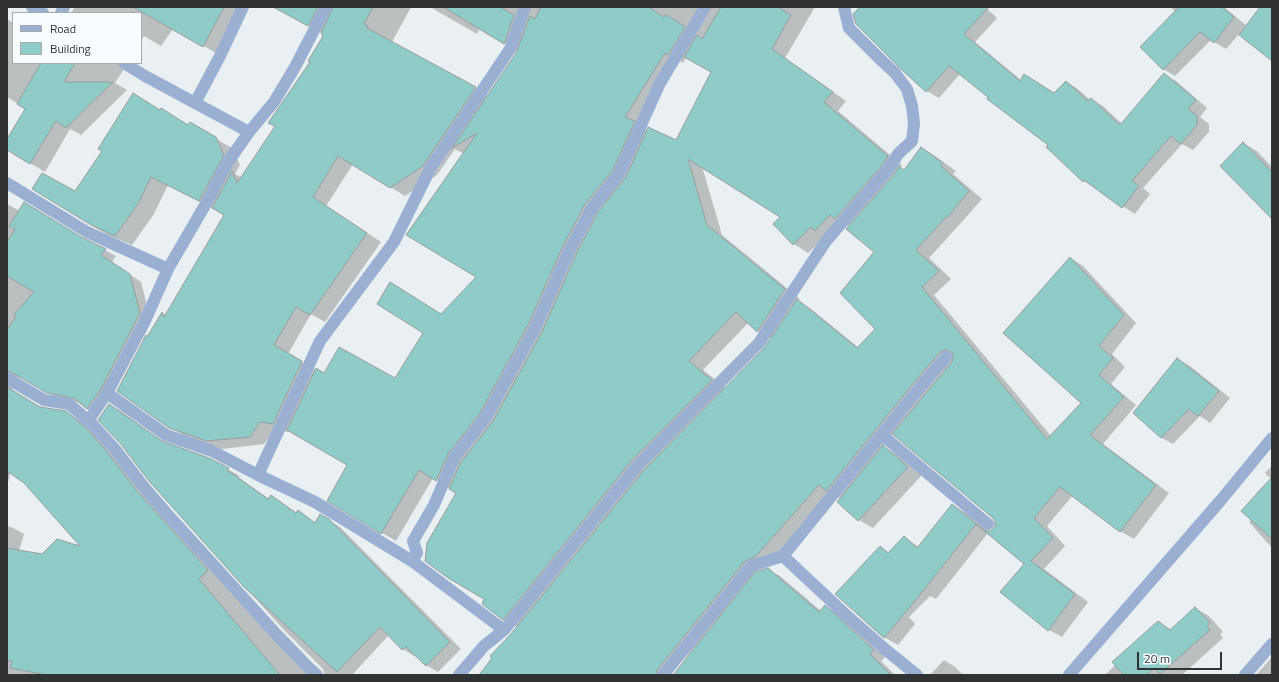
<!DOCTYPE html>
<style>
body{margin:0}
#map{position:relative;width:1279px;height:682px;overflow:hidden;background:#eaeff1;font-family:"Titillium Web",sans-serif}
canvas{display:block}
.frame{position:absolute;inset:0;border:8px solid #303233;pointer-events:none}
.legend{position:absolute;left:12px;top:12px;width:130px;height:52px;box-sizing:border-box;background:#f7fcfe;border:1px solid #a7abad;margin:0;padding:5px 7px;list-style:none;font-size:12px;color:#303233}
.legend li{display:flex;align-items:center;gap:8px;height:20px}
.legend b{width:20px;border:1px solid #a7abad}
.scale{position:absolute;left:1137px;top:652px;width:85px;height:18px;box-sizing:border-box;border:2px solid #303233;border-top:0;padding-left:5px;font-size:12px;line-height:14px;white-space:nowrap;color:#303233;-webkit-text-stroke:3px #f7fcfe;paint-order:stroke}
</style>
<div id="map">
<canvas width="1279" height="682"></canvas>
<div class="frame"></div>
<ul class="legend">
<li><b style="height:5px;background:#9ab0d2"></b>Road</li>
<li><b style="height:11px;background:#90ccc7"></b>Building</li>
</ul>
<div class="scale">20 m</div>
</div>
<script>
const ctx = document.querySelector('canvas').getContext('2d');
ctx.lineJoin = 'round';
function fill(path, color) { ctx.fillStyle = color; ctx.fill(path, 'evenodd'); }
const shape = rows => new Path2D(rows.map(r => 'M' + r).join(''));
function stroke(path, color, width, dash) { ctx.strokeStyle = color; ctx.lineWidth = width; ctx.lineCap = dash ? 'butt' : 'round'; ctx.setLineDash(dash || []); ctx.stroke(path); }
const shadow = shape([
 [75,7,243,7,218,54,173,29,161,46,144,36,141,41,141,13,71,13],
 [274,7,411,7,392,42,489,96,518,51,480,28,477,34,430,7,815,7,785,58,846,101,838,111,902,165,900,168,905,171,922,148,935,156,956,171,953,174,982,199,960,224,929,258,951,279,934,295,1051,436,1083,403,1070,258,1083,266,1136,323,1112,354,1125,367,1111,384,1136,405,1103,444,1169,493,1134,539,1120,531,1073,495,1047,526,1065,546,1044,569,1088,602,1062,637,1049,630,1025,564,988,533,936,599,930,596,909,617,915,624,898,645,884,637,880,547,890,553,904,537,919,547,952,505,966,513,989,532,991,532,996,526,996,522,994,518,893,433,882,446,897,455,922,475,873,528,859,520,841,499,832,494,769,564,759,569,754,574,768,570,780,576,821,611,825,607,837,613,885,657,881,661,895,675,694,675,694,648,669,675,480,675,517,627,503,619,486,599,457,493,433,478,396,541,382,533,349,465,289,430,288,432,275,430,264,444,222,449,185,436,170,427,146,337,148,337,162,313,166,315,225,215,168,185,154,214,132,245,108,235,91,225,76,193,149,104,189,126,190,124,232,148,240,165,235,174,242,178,276,126,312,62,324,34],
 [686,57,713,72,676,141,648,130,639,125,680,61,683,63],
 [455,149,464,154,478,277,441,315,395,379,324,375,288,354,311,314,325,322,381,242,326,206,353,164,405,196,437,175],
 [702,166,782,216,774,224,794,244,808,253,826,236,844,223,850,227,875,252,876,329,859,348,810,308,798,301,799,298,722,235],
 [749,322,758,331,772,339,765,349,726,388,703,370],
 [861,7,985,7,997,18,975,42,1021,80,1025,75,1055,94,1066,82,1078,89,1090,100,1091,99,1103,106,1122,124,1164,75,1176,81,1207,108,1200,117,1209,124,1209,132,1193,150,1182,144,1143,188,1150,194,1135,214,1084,181,1047,147,1050,145,960,74,939,98,927,91],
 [1170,7,1224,7,1247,26,1261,7,1272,7,1272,59,1239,34,1226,49,1211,40,1175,76,1163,69,1176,12],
 [7,19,13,23,13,63,128,63,115,83,127,90,81,135,70,129,45,172,7,149,7,141,27,109,7,97],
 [1243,143,1257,151,1272,167,1272,215],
 [7,204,20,211,105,250,116,256,112,262,141,282,151,320,99,415,87,409,81,403,59,399,23,377,19,377,15,378,12,381,12,389,15,392,40,408,65,412,77,419,98,437,309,675,7,675,7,526,13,528,24,534,19,551,42,555,83,548,12,467,7,486],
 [1178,359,1190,366,1230,398,1210,423,1200,416,1173,444,1162,438,1134,413],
 [109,405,121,411,166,444,209,459,240,476,238,477,269,499,271,496,297,513,298,512,316,523,320,515,340,527,461,649,438,672,426,665,416,655,414,656,403,649,389,635,352,675,325,675,323,669,284,630,175,510],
 [1272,466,1272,548,1249,522,1252,519,1258,495,1256,493,1271,479,1265,473],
 [1195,608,1209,616,1223,632,1220,634,1223,638,1182,675,1105,675,1158,622,1171,630],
 [1272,657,1272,675,1256,675],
 [944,660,955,667,963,675,930,675]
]);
const building = shape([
 [133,7,224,7,203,47,133,7],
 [273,7,318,7,308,26,273,7],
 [333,7,373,7,364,24,368,26,367,28,476,87,422,167,390,188,338,156,313,197,367,233,310,315,296,307,274,345,302,361,273,424,260,422,250,437,207,441,169,428,117,391,146,335,147,337,162,312,164,317,224,215,212,208,232,171,237,183,275,126,268,123,310,62,308,61,323,36,322,36,323,34,321,33,333,7],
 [443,7,500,7,514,15,504,44,443,7],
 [541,7,649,7,664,17,666,14,685,27,668,55,665,53,625,117,635,121,613,170,585,204,562,248,528,325,480,413,448,454,436,481,419,470,381,534,327,501,347,465,287,430,316,368,324,373,339,347,395,378,423,333,377,304,390,282,441,314,476,277,406,235,477,133,452,148,516,53,530,16,535,19,541,7],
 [721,7,778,7,791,15,772,49,833,92,824,102,888,156,884,163,835,219,830,215,815,231,811,227,793,245,773,224,780,217,688,159,707,225,785,289,757,332,736,312,689,361,712,380,632,460,503,620,482,604,484,599,448,578,425,561,427,543,456,493,449,489,461,462,493,421,542,332,576,254,598,212,626,177,648,127,676,140,711,72,684,57,697,35,702,39,721,7],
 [860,7,989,7,964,34,1020,81,1024,74,1054,93,1066,81,1088,101,1091,98,1120,125,1164,73,1196,100,1188,109,1197,116,1197,125,1181,144,1171,136,1132,181,1139,186,1122,208,1084,180,1083,182,1046,147,1048,145,987,99,988,97,949,66,926,92,903,71,856,24,853,14,860,7],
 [1179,7,1222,7,1234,17,1214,43,1200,32,1163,70,1140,47,1179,7],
 [1260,7,1272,7,1272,61,1239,35,1260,7],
 [41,63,75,63,64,82,113,82,66,128,56,121,30,164,7,150,7,139,25,109,17,104,41,63],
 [133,93,160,110,161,108,188,125,190,122,216,137,224,155,199,201,151,177,138,204,115,236,91,225,32,189,42,173,75,191,102,151,98,149,133,93],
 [1243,142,1272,172,1272,219,1220,166,1243,142],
 [921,147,943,163,941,166,969,191,947,218,946,217,916,250,939,271,922,287,1047,439,1081,403,1003,333,1070,257,1124,315,1099,346,1113,358,1099,375,1124,397,1090,435,1156,485,1120,532,1060,487,1034,518,1053,538,1031,561,1075,594,1048,631,1000,592,1024,564,976,524,919,596,884,638,835,594,880,546,888,553,904,536,917,548,952,504,984,530,987,531,991,531,995,526,995,522,993,518,892,434,952,362,953,358,953,354,948,350,944,350,940,352,916,380,826,491,819,485,755,557,745,561,657,670,656,675,479,675,492,658,490,656,510,635,644,470,764,348,797,299,857,348,875,329,840,293,874,252,846,229,896,172,899,166,904,170,921,147],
 [24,202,83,238,106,249,101,255,130,274,140,313,101,389,87,409,74,398,47,393,11,372,7,371,7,330,16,316,14,314,34,292,7,276,7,242,15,229,9,226,24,202],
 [1177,358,1219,391,1198,416,1189,409,1161,438,1133,413,1177,358],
 [7,387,40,407,66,411,87,429,108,453,137,491,208,570,199,579,280,675,47,675,10,668,12,661,7,660,7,548,42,554,57,539,80,546,24,483,7,471,7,387],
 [109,404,162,441,209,458,229,468,227,470,268,499,271,495,296,513,298,510,315,523,320,514,329,519,450,642,426,666,406,647,402,650,380,627,337,672,244,587,149,481,120,443,98,420,109,404],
 [883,445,908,467,858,521,837,502,883,445],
 [1272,477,1272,539,1241,511,1272,477],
 [768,568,819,612,825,605,874,650,870,654,891,675,673,675,755,572,768,568],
 [1195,607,1210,623,1207,626,1210,630,1160,674,1154,668,1147,675,1124,675,1112,662,1158,621,1170,630,1195,607]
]);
const street = shape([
 [32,7,43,13],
 [61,13,64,7],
 [124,63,145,76,249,132],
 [195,103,220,56,243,7],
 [7,183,87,232,168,269],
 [7,378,44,400,69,404,92,424,114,448,143,486,169,516,278,636,309,668,317,675],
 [107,393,166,435,212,451,258,475,315,502,412,561,417,553,413,541,434,505,454,458,486,417,535,328,569,251,592,208,619,174,659,85,705,7],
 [88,421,107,393,144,323,168,269,208,200,228,162,249,132,274,102,295,67,326,7],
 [882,435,988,524],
 [258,475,320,341,394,242,431,167,510,49,525,7],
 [783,556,845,614,886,650,917,675],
 [412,561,504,630],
 [459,675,484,646,504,630,638,465,759,343,826,241,890,167,898,154,912,141,914,123,912,106,907,89,895,73,879,58,849,28,844,7],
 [663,675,751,566,783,556,922,385,946,357],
 [1069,675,1221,500,1272,438],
 [1245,675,1272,644]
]);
fill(shadow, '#0003');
fill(building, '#90ccc7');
stroke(building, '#979c9b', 1);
stroke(street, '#9ab0d2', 12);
</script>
